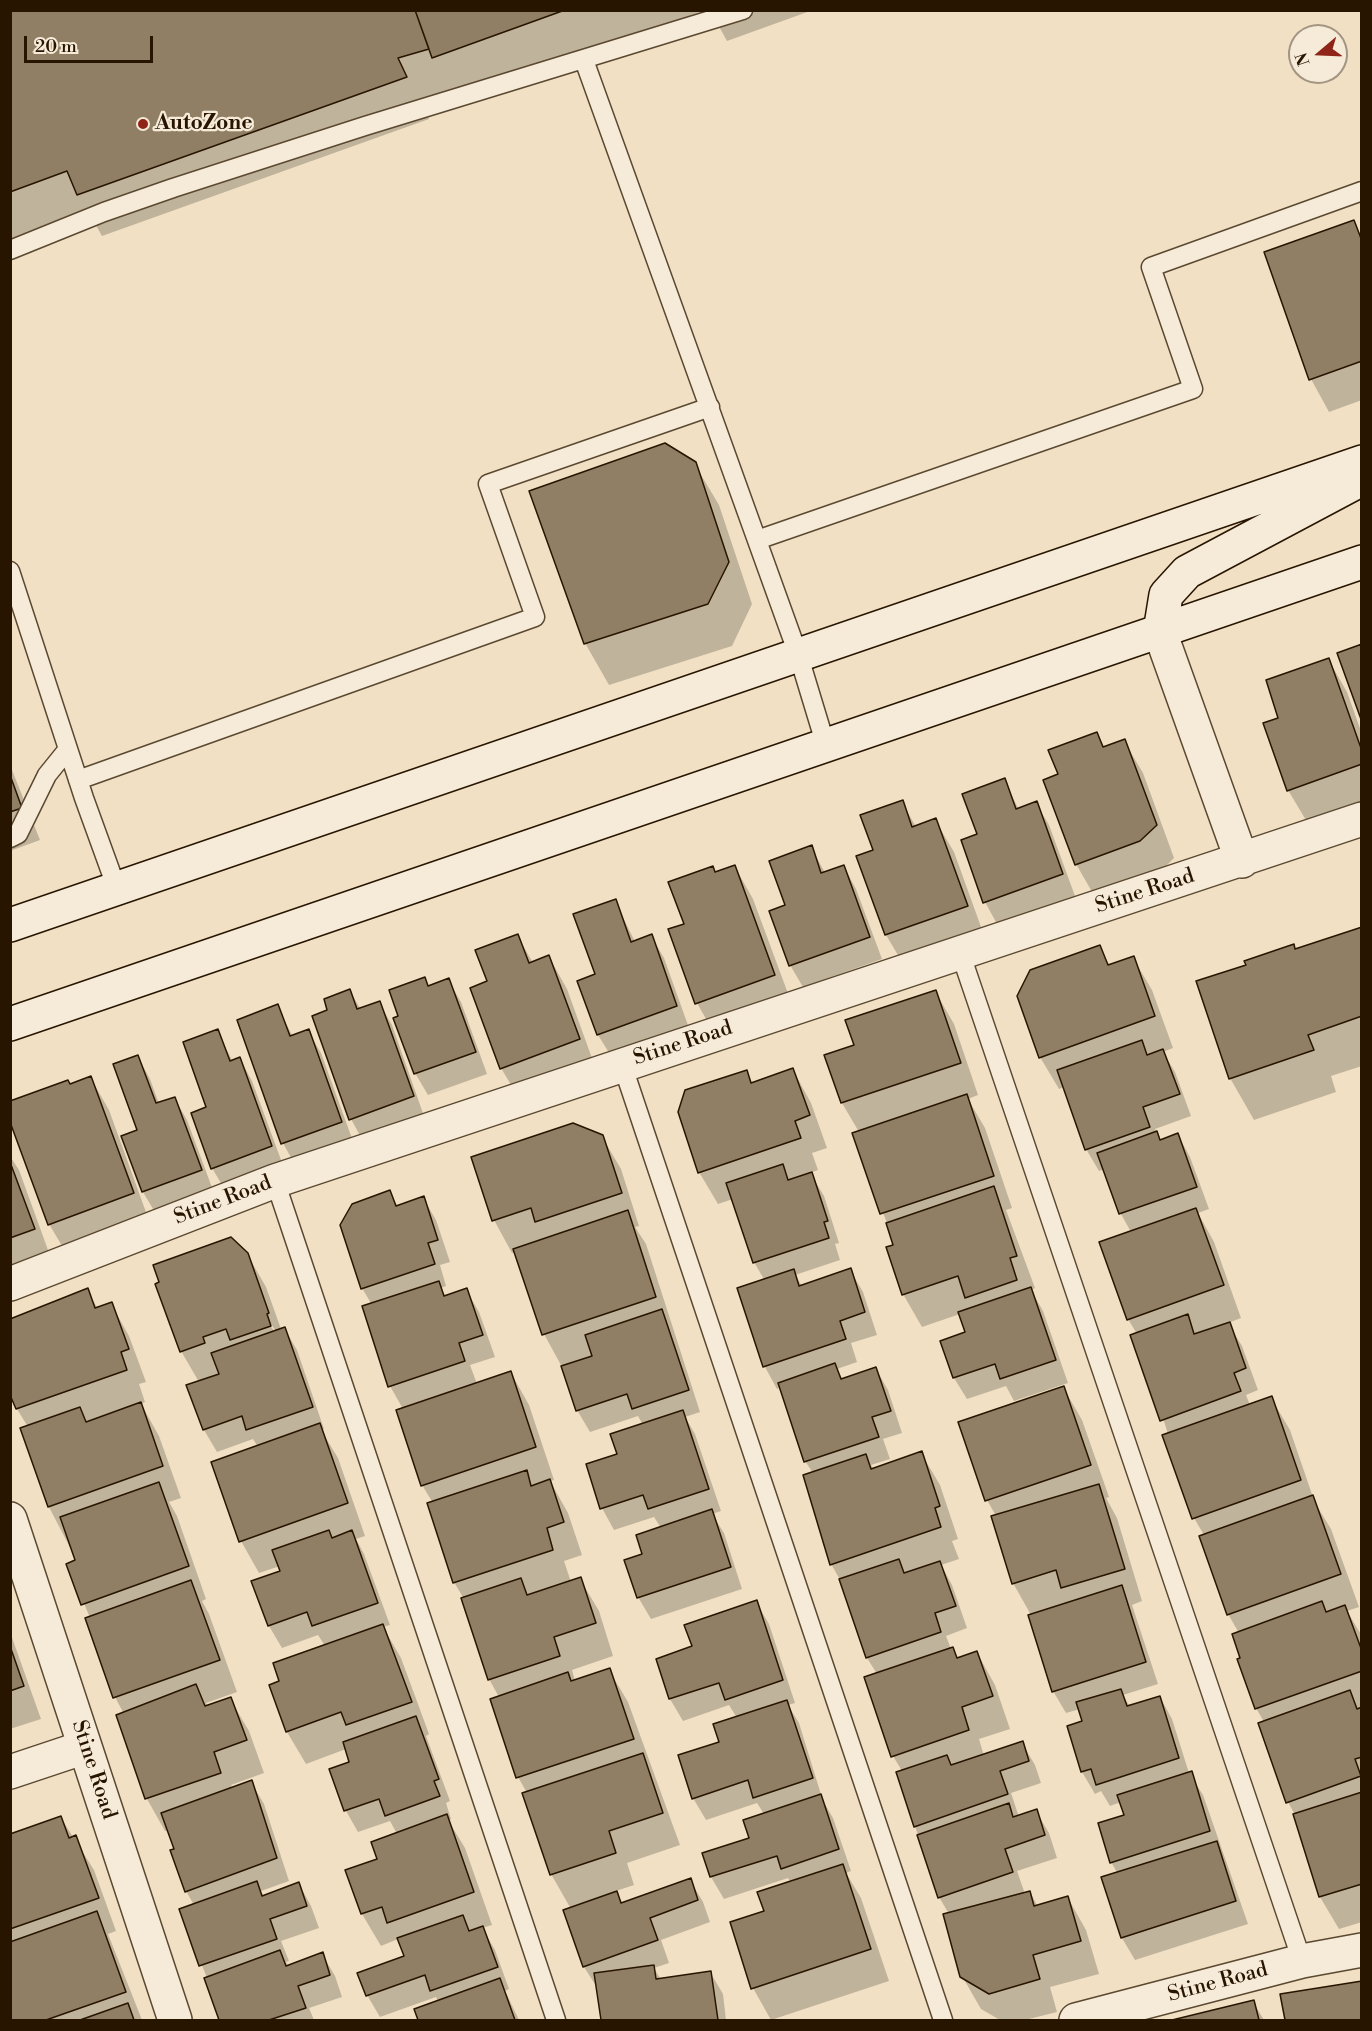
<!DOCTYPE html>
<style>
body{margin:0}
#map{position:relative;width:1372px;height:2031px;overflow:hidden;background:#f1e0c3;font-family:"Libre Bodoni",serif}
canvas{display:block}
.frame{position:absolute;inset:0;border:12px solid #271500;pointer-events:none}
.north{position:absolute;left:1288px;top:24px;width:60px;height:60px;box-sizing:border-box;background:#f6ebd8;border:2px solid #a39582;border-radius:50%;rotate:251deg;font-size:16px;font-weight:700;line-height:24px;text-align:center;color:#271500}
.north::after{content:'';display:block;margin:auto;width:21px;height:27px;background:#8f2418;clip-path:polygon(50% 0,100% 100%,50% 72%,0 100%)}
.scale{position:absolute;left:24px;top:36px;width:129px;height:27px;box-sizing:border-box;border:3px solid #271500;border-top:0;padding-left:8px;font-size:18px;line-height:21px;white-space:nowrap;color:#271500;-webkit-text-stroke:4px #f6ebd8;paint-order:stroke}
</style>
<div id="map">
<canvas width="1372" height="2031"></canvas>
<div class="frame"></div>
<div class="north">N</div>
<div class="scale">20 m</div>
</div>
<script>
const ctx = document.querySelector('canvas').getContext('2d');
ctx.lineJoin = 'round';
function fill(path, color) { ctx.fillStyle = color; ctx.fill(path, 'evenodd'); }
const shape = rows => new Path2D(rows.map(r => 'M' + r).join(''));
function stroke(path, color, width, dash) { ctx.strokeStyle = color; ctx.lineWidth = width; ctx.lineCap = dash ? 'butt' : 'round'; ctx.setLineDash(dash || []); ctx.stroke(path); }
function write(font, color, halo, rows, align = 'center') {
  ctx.font = font + ' "Libre Bodoni",serif'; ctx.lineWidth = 4.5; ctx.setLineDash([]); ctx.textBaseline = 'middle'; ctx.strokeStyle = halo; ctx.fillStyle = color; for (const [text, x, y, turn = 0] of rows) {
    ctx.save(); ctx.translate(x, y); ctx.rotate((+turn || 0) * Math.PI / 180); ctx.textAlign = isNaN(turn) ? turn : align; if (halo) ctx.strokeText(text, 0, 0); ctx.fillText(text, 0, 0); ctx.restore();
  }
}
const shadow = shape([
 [10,10,705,10,458,99,452,90,420,99,429,119,102,236,89,213,10,254],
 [710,10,813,10,727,41],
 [1353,222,1362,236,1362,400,1329,412,1311,379],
 [694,463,719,505,752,604,732,646,609,685,585,643],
 [1328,659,1347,692,1362,734,1362,803,1307,822,1288,790,1280,718],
 [1097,733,1105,748,1124,741,1143,773,1174,858,1158,874,1095,897,1076,864,1060,775],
 [10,765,40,840,10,851],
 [1004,780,1019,810,1036,803,1049,825,1075,896,997,924,985,902,979,835],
 [902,802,916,827,935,820,954,852,985,938,905,967,886,935,858,857,875,851],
 [811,847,825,873,844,867,856,889,882,959,803,987,790,965,786,906],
 [735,867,753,899,793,1007,715,1035,697,1003,686,925,716,874],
 [615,901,635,942,651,936,664,958,689,1028,611,1056,598,1035],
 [1362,929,1362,1066,1331,1076,1336,1092,1254,1120,1230,1078,1247,966],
 [517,935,533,963,549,957,567,989,597,1072,520,1100,501,1068,489,982],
 [1099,947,1110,966,1133,958,1152,990,1173,1048,1163,1052,1175,1072,1191,1116,1155,1129,1161,1141,1178,1135,1190,1157,1209,1209,1198,1213,1214,1242,1241,1318,1228,1323,1242,1346,1258,1390,1246,1395,1250,1405,1271,1398,1290,1430,1315,1503,1331,1529,1359,1607,1347,1611,1362,1636,1362,1922,1339,1929,1320,1897,1295,1815,1288,1802,1260,1724,1264,1722,1256,1708,1242,1658,1239,1633,1228,1614,1204,1535,1194,1518,1137,1334,1128,1319,1131,1232,1121,1214,1105,1169,1099,1171,1086,1149,1064,1087,1059,1089,1040,1057],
 [424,979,429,987,448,980,461,1002,487,1074,428,1095,415,1073,400,1017],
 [350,991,361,1010,379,1003,392,1025,425,1119,363,1141,351,1119,329,1011],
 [935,991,954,1024,978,1095,968,1099,985,1128,1012,1208,1006,1210,1035,1288,1031,1290,1043,1311,1068,1383,1014,1401,1006,1386,967,1399,954,1378,967,1333,960,1314,922,1327,903,1294,895,1245,854,1134,859,1132,842,1103,826,1056,856,1046],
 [277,1006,293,1037,308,1031,321,1053,354,1144,295,1165,283,1143],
 [217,1031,233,1062,240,1059,252,1081,284,1168,225,1190,212,1168,208,1108],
 [138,1057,150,1079,159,1104,175,1099,187,1120,214,1193,156,1214,143,1192,123,1137,139,1131],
 [793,1070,811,1103,827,1148,812,1153,818,1170,810,1173,824,1196,839,1243,835,1244,840,1260,795,1275,802,1286,850,1270,863,1292,877,1335,851,1343,857,1362,837,1369,843,1380,876,1369,888,1390,902,1433,883,1439,890,1459,871,1465,874,1470,921,1453,940,1485,958,1539,952,1541,959,1559,941,1565,952,1585,967,1628,946,1636,951,1649,959,1659,977,1653,995,1685,1010,1729,979,1739,984,1756,1022,1743,1035,1765,1041,1783,1011,1793,1019,1817,1036,1811,1049,1833,1057,1858,1017,1871,1025,1894,1030,1892,1038,1907,1068,1898,1086,1930,1099,1974,1050,1987,1057,2012,1025,2020,1000,2020,981,2009,962,1976,949,1914,939,1897,915,1826,902,1771,893,1756,877,1674,867,1658,842,1583,831,1564,813,1473,805,1461,781,1387,777,1389,765,1367,739,1289,765,1281,754,1262,733,1199,718,1204,699,1172,746,1071,753,1084],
 [90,1077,109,1110,151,1226,68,1256,49,1224,70,1085],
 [602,1137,621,1169,639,1226,635,1227,646,1244,700,1412,685,1417,695,1434,721,1511,712,1514,724,1533,742,1589,651,1619,638,1597,644,1555,661,1528,654,1517,614,1530,602,1508,619,1455,643,1425,638,1416,590,1432,577,1410,562,1367,544,1334,516,1252,512,1253,494,1220],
 [10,1156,19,1170,52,1261,10,1277],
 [390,1192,398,1207,423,1198,436,1220,450,1262,440,1265,446,1286,441,1288,446,1297,466,1290,479,1312,495,1357,470,1365,477,1384,511,1373,529,1405,554,1480,550,1481,568,1513,582,1555,564,1561,571,1582,580,1579,599,1611,613,1656,572,1670,575,1681,609,1670,628,1702,680,1845,627,1863,634,1885,616,1891,623,1904,690,1880,703,1902,710,1922,661,1940,669,1963,654,1968,661,1980,710,1972,723,1994,726,2020,602,2020,598,1989,584,1967,565,1911,571,1909,551,1874,527,1793,518,1777,499,1697,489,1679,464,1599,454,1582,433,1503,422,1485,403,1409,390,1386,372,1305,362,1288],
 [247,1254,266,1287,281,1329,284,1328,297,1350,324,1429,321,1430,338,1458,365,1536,356,1539,364,1554,390,1625,383,1627,401,1658,429,1734,426,1736,450,1801,446,1803,451,1819,448,1820,465,1848,492,1925,482,1928,495,1950,509,1989,505,1991,519,2020,419,2020,416,2010,438,2002,436,1997,380,2017,367,1995,406,1957,398,1939,381,1946,362,1914,347,1871,379,1860,397,1834,390,1821,358,1832,346,1811,331,1770,351,1763,346,1749,306,1764,287,1732,271,1686,281,1682,325,1646,318,1635,282,1648,269,1626,253,1582,282,1572,280,1566,259,1573,241,1541,258,1447,253,1439,217,1452,204,1430,188,1386,199,1382,181,1351],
 [268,1319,275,1330,275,1332,266,1320],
 [87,1290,98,1309,111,1304,129,1336,146,1382,139,1384,145,1402,141,1404,159,1436,181,1498,169,1502,177,1516,206,1599,202,1601,209,1614,237,1692,206,1703,208,1707,230,1699,249,1731,264,1773,231,1785,233,1789,251,1782,264,1804,289,1881,261,1891,264,1897,299,1884,311,1906,319,1928,281,1941,289,1961,286,1962,288,1966,322,1954,335,1976,342,1997,309,2008,314,2020,221,2020,207,1978,180,1910,194,1905,186,1891,169,1830,165,1831,147,1799,118,1716,124,1714,115,1697,90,1618,68,1564,77,1561,49,1507,28,1427,17,1409],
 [1063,1387,1082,1420,1109,1497,1106,1498,1117,1518,1142,1601,1132,1605,1158,1684,1123,1695,1130,1707,1160,1697,1172,1719,1189,1773,1203,1795,1248,1924,1135,1960,1122,1938,1118,1874,1111,1862,1125,1816,1121,1802,1110,1806,1101,1791,1095,1794,1082,1772,1068,1727,1084,1722,1080,1709,1066,1713,1053,1691,1031,1615,1013,1583,996,1516,987,1500],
 [756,1602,769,1624,795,1703,788,1705,799,1723,823,1801,833,1818,851,1871,846,1873,861,1898,889,1981,771,2020,753,1988,766,1912,791,1883,788,1878,724,1899,711,1877,704,1854,750,1839,764,1814,757,1803,706,1820,693,1798,737,1718,729,1705,683,1721,670,1699,658,1660,694,1647],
 [10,1632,41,1719,10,1729],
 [61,1818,94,1870,116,1931,108,1934,142,2020,10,2020,10,1836],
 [1362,1983,1362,2020,1286,2020,1282,1995],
 [1253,2002,1264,2020,1178,2020]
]);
const building = shape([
 [10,10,415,10,429,49,398,58,407,77,77,195,67,171,10,192,10,10],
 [415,10,565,10,432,58,415,10],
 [1354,220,1362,241,1362,361,1309,380,1264,252,1354,220],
 [665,443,696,462,729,562,708,604,584,644,529,491,665,443],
 [1362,644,1362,722,1337,653,1362,644],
 [1329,658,1362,751,1362,764,1287,791,1263,723,1278,718,1266,680,1329,658],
 [1097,732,1103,747,1125,739,1157,825,1140,841,1075,865,1043,780,1058,774,1048,750,1097,732],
 [10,775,22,808,10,812,10,775],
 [1005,778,1016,809,1037,801,1063,874,983,903,961,840,977,834,962,794,1005,778],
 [903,800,912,827,936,818,968,906,885,935,856,856,873,850,860,815,903,800],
 [812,845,821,873,844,865,870,937,789,966,769,911,785,905,769,861,812,845],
 [735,865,775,975,695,1004,668,929,684,924,668,882,713,866,715,872,735,865],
 [616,899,631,942,652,934,677,1006,597,1035,577,981,595,974,573,914,616,899],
 [1362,927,1362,1016,1308,1035,1314,1050,1229,1079,1196,981,1246,965,1244,961,1294,944,1295,949,1362,927],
 [518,934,529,963,549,955,580,1039,500,1069,470,988,487,981,475,950,518,934],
 [1100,945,1108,965,1134,956,1155,1016,1039,1058,1017,996,1030,970,1100,945],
 [425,977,428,986,449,978,476,1052,414,1074,393,1018,398,1016,389,990,425,977],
 [350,989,357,1009,380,1001,414,1096,349,1120,312,1016,327,1010,324,999,350,989],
 [936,990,961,1063,841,1103,824,1055,854,1045,845,1020,936,990],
 [278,1004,290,1036,309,1029,342,1122,281,1144,237,1020,278,1004],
 [218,1029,230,1061,240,1057,272,1146,211,1169,191,1113,206,1107,183,1042,218,1029],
 [1142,1040,1147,1055,1163,1049,1180,1094,1143,1107,1150,1127,1085,1150,1057,1070,1142,1040],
 [138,1055,156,1103,175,1097,202,1170,142,1192,121,1136,137,1130,113,1064,138,1055],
 [793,1068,810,1115,795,1121,801,1138,698,1173,678,1112,685,1090,747,1070,751,1083,793,1068],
 [91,1076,134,1193,48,1225,10,1122,10,1101,68,1080,70,1084,91,1076],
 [967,1094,994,1176,880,1214,852,1133,967,1094],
 [573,1123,603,1135,622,1193,535,1222,531,1208,492,1221,471,1157,573,1123],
 [1157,1131,1160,1140,1178,1133,1197,1187,1119,1214,1097,1153,1157,1131],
 [10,1162,35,1229,10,1238,10,1162],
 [783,1164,788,1180,812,1172,828,1221,824,1222,829,1238,753,1263,726,1183,783,1164],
 [994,1186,1017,1256,1010,1258,1017,1280,965,1298,958,1276,902,1295,886,1247,893,1245,886,1223,994,1186],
 [390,1190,396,1206,424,1196,438,1240,428,1243,435,1264,361,1289,340,1225,352,1204,390,1190],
 [1196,1208,1224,1285,1127,1320,1099,1242,1196,1208],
 [628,1210,656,1297,542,1335,513,1249,628,1210],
 [231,1237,248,1253,269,1313,267,1314,271,1326,230,1340,226,1329,203,1337,205,1343,180,1352,155,1284,159,1282,153,1265,231,1237],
 [851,1268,865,1312,840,1321,846,1339,763,1367,737,1288,794,1269,799,1286,851,1268],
 [439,1281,444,1296,467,1288,483,1335,459,1343,465,1361,388,1387,362,1306,439,1281],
 [1031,1287,1056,1360,1000,1379,995,1364,953,1378,940,1341,965,1332,958,1312,1031,1287],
 [88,1288,95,1308,112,1302,129,1349,121,1352,127,1370,16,1409,10,1395,10,1319,88,1288],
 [662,1309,689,1390,632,1409,627,1394,576,1411,561,1366,592,1356,585,1335,662,1309],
 [1188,1314,1194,1334,1230,1322,1246,1368,1234,1373,1241,1391,1160,1421,1130,1335,1188,1314],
 [285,1327,313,1407,246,1430,242,1416,203,1430,186,1385,219,1374,211,1353,285,1327],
 [835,1363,841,1379,876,1367,891,1411,872,1417,879,1437,804,1462,778,1383,835,1363],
 [511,1371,536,1447,421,1486,396,1410,511,1371],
 [1064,1386,1091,1465,985,1501,958,1422,1064,1386],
 [1272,1396,1301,1480,1192,1519,1162,1435,1272,1396],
 [141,1402,163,1466,48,1507,20,1428,80,1407,86,1422,141,1402],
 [683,1410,709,1489,648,1509,643,1495,600,1509,586,1464,617,1454,610,1434,683,1410],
 [320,1423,348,1503,239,1542,211,1462,320,1423],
 [922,1451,940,1506,935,1508,941,1527,830,1565,803,1475,866,1454,871,1469,922,1451],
 [527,1470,531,1486,550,1479,564,1522,547,1528,553,1550,453,1583,427,1503,527,1470],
 [159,1482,189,1566,81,1605,66,1564,75,1560,60,1517,159,1482],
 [1099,1484,1125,1569,1061,1588,1056,1570,1012,1584,991,1516,1099,1484],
 [1313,1495,1341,1574,1227,1615,1199,1536,1313,1495],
 [712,1509,731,1567,637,1598,624,1560,642,1554,636,1535,712,1509],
 [329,1530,332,1538,352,1530,378,1603,312,1626,307,1612,268,1626,251,1581,280,1571,272,1550,329,1530],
 [899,1559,904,1573,940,1561,956,1606,935,1613,941,1632,866,1658,839,1579,899,1559],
 [581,1577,596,1623,554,1637,560,1656,488,1680,461,1598,521,1578,527,1595,581,1577],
 [191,1580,220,1660,113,1698,85,1618,191,1580],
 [1122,1585,1146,1662,1052,1692,1028,1615,1122,1585],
 [757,1600,783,1680,725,1700,719,1683,669,1699,656,1659,692,1646,684,1625,757,1600],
 [1322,1601,1326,1612,1345,1605,1362,1651,1362,1671,1255,1709,1237,1659,1240,1658,1232,1634,1322,1601],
 [383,1624,412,1702,346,1725,341,1712,286,1732,269,1685,279,1681,273,1663,383,1624],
 [10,1646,24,1686,10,1691,10,1646],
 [953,1647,957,1658,977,1651,993,1696,962,1707,969,1730,891,1757,864,1677,953,1647],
 [610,1668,634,1739,516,1778,490,1699,568,1672,571,1681,610,1668],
 [196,1684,205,1706,231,1697,247,1740,214,1752,221,1773,145,1799,116,1715,196,1684],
 [1121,1689,1127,1706,1160,1696,1179,1758,1096,1785,1091,1769,1081,1772,1067,1726,1082,1721,1076,1702,1121,1689],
 [1350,1690,1357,1709,1362,1707,1362,1757,1355,1759,1361,1776,1286,1803,1258,1723,1350,1690],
 [787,1700,813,1778,753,1798,748,1780,692,1799,678,1755,719,1742,713,1724,787,1700],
 [416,1716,439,1779,434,1781,440,1796,385,1816,379,1799,344,1811,329,1769,349,1762,343,1742,416,1716],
 [1023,1741,1029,1761,1000,1771,1008,1794,914,1827,896,1772,947,1755,951,1765,1023,1741],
 [643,1753,663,1813,609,1831,616,1853,550,1875,522,1793,643,1753],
 [1192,1771,1210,1831,1110,1863,1098,1823,1124,1815,1117,1795,1192,1771],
 [252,1780,277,1858,185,1892,170,1850,174,1849,161,1813,252,1780],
 [1362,1792,1362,1884,1319,1897,1293,1814,1362,1792],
 [821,1794,839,1849,781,1869,777,1856,710,1877,702,1853,749,1838,743,1820,821,1794],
 [1009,1803,1013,1817,1037,1809,1045,1835,1005,1849,1013,1872,938,1898,917,1835,1009,1803],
 [447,1814,474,1892,387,1923,382,1907,361,1914,345,1870,377,1859,371,1842,447,1814],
 [61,1816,69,1838,76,1835,99,1898,10,1929,10,1834,61,1816],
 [1217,1841,1236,1901,1121,1938,1101,1877,1217,1841],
 [843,1864,871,1949,751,1989,730,1922,764,1911,757,1892,843,1864],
 [691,1878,698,1900,650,1918,658,1940,583,1967,563,1910,617,1891,621,1903,691,1878],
 [257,1881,262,1896,299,1882,307,1906,270,1919,277,1939,199,1966,179,1909,257,1881],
 [1030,1891,1034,1906,1068,1896,1081,1941,1033,1955,1040,1979,989,1994,960,1977,943,1914,1030,1891],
 [97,1911,126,1992,46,2020,10,2020,10,1942,97,1911],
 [463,1915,469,1931,483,1926,498,1967,430,1991,425,1975,366,1996,357,1973,404,1956,397,1938,463,1915],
 [280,1950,286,1966,323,1952,330,1975,298,1986,306,2008,269,2020,219,2020,204,1978,280,1950],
 [654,1965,656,1979,711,1971,718,2020,601,2020,594,1973,654,1965],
 [500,1978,515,2020,418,2020,414,2009,500,1978],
 [1362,1981,1362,2020,1285,2020,1280,1994,1362,1981],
 [1254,2000,1259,2020,1172,2020,1254,2000],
 [128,2003,134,2020,80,2020,128,2003]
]);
const lane = shape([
 [584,60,799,657,826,746],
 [10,250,104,212,173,188,365,126,743,10],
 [757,540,1193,389,1151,267,1362,191],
 [10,571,84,798,117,889],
 [78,780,535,617,488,484,710,407],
 [10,838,18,834,47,775,68,749],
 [960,952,1302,1961],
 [622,1064,943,2020],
 [275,1181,556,2020]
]);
const street = shape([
 [1160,632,1242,861],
 [10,1284,275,1181,1362,819],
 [10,1519,175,2020],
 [10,1772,85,1747],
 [1076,2020,1302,1961,1362,1950]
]);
const secondary = shape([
 [1160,632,1166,595,1187,572,1360,480],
 [10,925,1362,462],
 [10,1024,1362,562]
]);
const markers = [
 [143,124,6,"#8f2418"]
];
const poiNames = [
 ["AutoZone",155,124]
];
const streetNames = [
 ["Stine Road",1145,892,-18],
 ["Stine Road",683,1044,-18],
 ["Stine Road",223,1201,-21],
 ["Stine Road",93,1770,72],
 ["Stine Road",1218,1983,-15]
];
fill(shadow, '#0003');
fill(building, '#907f65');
stroke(building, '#271500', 1.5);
stroke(lane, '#5a4831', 21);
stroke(street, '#5a4831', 36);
stroke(secondary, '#271500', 36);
stroke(lane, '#f6ebd8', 18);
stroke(street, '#f6ebd8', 33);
stroke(secondary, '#f6ebd8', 33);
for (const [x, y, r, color] of markers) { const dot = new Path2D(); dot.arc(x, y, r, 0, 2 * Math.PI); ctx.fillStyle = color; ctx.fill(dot); stroke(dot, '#f6ebd8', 2); }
write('bold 21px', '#271500', '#f6ebd8', poiNames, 'left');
write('21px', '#271500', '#f6ebd8', streetNames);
</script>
